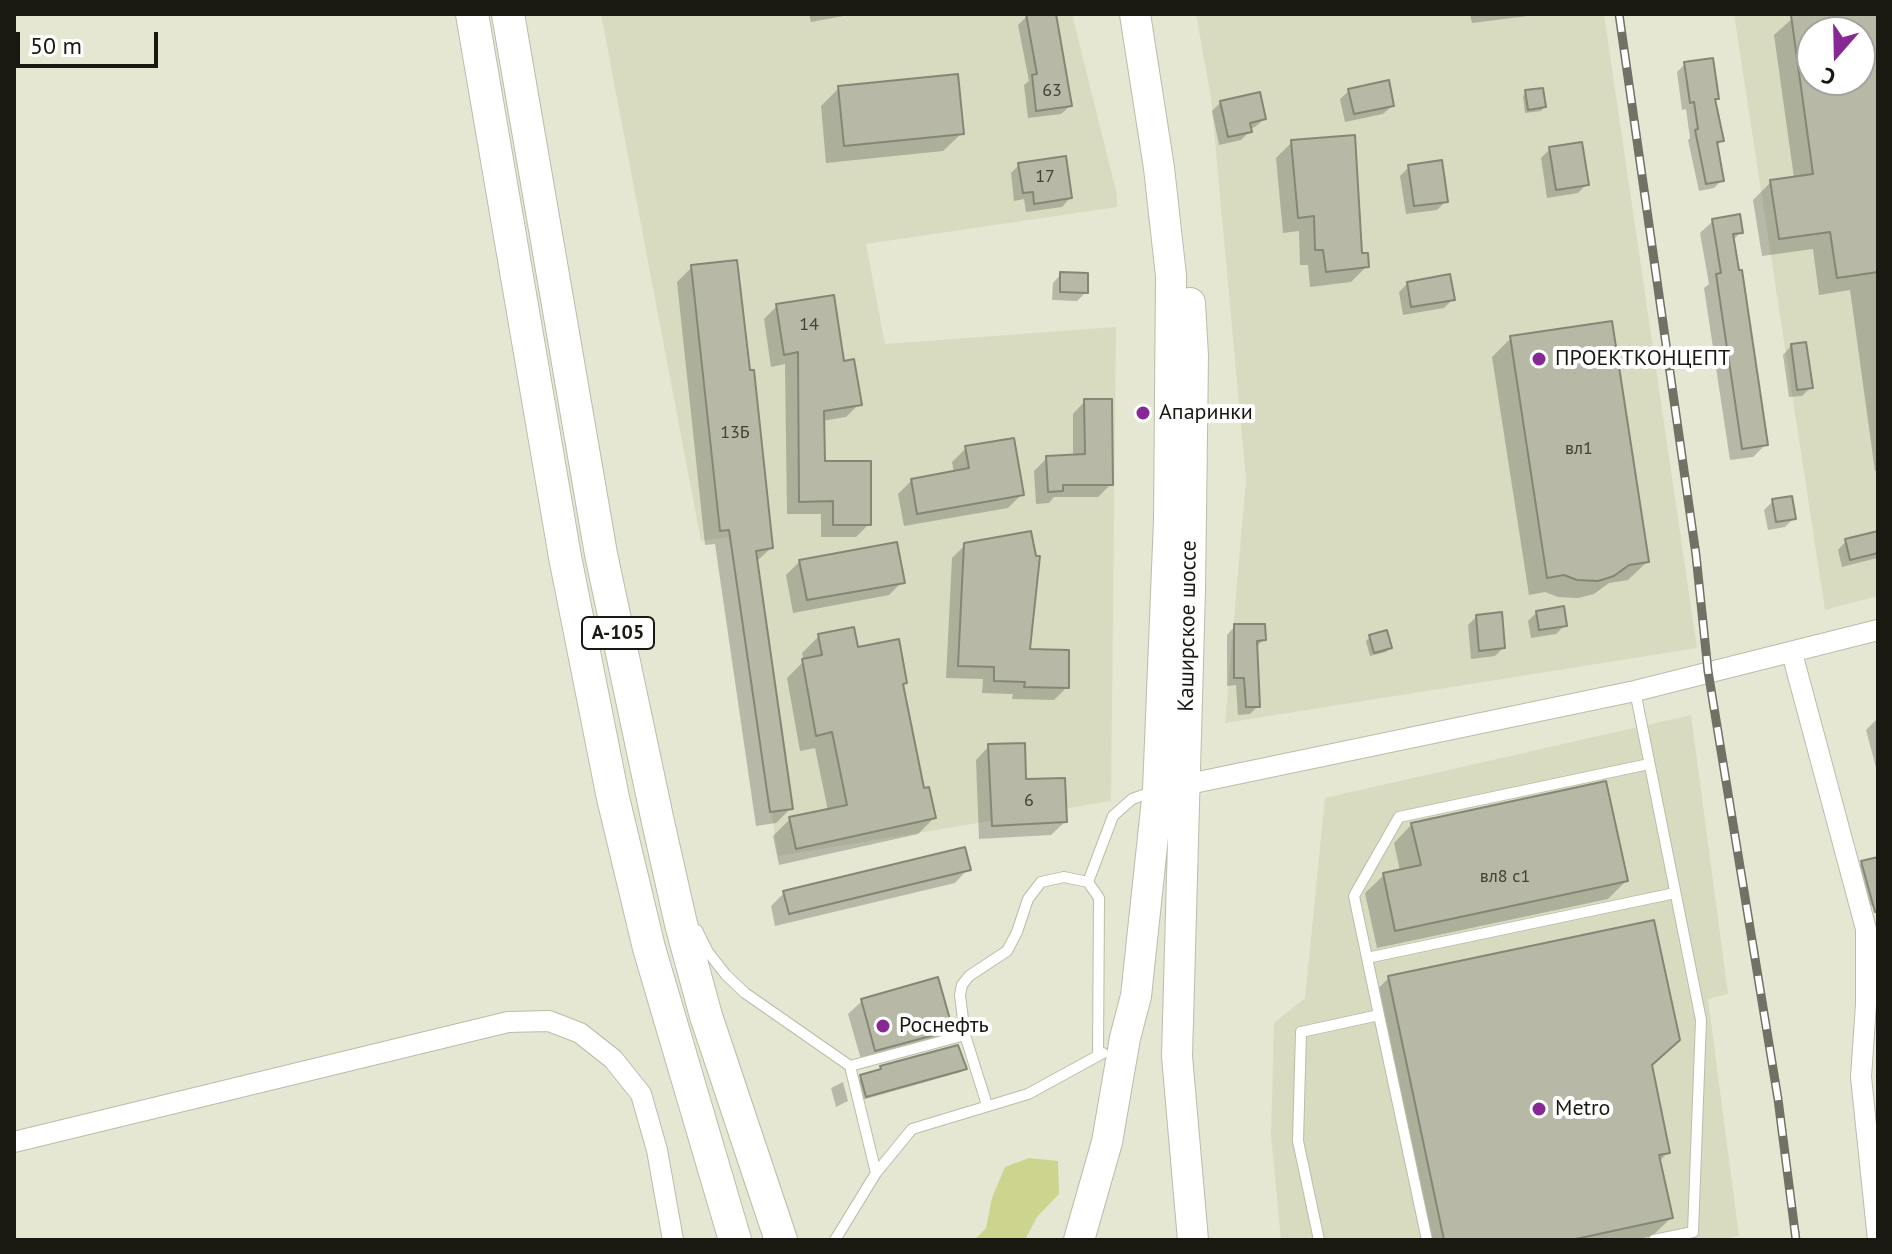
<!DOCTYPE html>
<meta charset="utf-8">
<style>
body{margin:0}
#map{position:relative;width:1892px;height:1254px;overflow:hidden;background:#e5e7d3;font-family:"PT Sans",sans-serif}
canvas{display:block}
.frame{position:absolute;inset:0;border:16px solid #191912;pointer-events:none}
.north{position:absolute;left:1796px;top:16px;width:80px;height:80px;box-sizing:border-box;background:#fff;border:2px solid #a3a3a0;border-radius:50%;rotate:200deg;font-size:22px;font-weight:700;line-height:32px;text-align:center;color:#191912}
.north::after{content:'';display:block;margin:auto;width:28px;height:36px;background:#872994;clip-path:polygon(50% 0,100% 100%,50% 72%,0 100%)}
.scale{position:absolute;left:16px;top:32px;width:142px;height:36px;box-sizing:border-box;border:4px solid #191912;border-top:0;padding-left:10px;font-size:24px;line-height:28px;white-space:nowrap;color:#191912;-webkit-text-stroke:6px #fff;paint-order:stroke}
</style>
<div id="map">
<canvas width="1892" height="1254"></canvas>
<div class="frame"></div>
<div class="north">С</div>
<div class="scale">50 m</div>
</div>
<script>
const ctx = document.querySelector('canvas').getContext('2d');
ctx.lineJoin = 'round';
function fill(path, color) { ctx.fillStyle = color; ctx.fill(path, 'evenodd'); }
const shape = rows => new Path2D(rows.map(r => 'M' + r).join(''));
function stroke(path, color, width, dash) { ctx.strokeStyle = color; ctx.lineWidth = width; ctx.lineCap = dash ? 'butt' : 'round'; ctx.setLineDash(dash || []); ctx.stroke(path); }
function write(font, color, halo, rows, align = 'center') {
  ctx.font = font + ' "PT Sans",sans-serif'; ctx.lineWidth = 8; ctx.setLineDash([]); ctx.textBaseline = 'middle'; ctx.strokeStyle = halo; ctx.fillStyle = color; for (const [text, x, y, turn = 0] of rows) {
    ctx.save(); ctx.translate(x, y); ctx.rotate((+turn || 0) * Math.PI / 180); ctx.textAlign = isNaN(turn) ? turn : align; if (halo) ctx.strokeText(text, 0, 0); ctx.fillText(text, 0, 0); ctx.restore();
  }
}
const built = shape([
 [601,14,1072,14,1117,195,1117,207,866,244,885,344,1116,327,1111,801,778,856,730,537,701,541],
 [1196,14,1604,14,1697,648,1225,723,1246,480,1211,98],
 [1734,14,1878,14,1878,596,1825,610],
 [1812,32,1860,32,1860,80,1812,80],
 [1691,715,1728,994,1708,999,1739,1236,1720,1240,1281,1240,1271,1136,1274,1023,1305,998,1325,798]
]);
const green = shape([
 [1029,1158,1058,1161,1059,1194,1037,1217,1025,1240,974,1240,986,1228,992,1198,1005,1167]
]);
const shadow = shape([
 [809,14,854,14,811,22],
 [1038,14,1054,14,1070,106,1061,114,1028,118,1024,85,1029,81,1018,25,1027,16],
 [1470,14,1544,14,1472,23],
 [1794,14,1878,14,1878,470,1875,471,1850,290,1819,295,1813,249,1762,256,1753,200,1771,182,1794,178,1774,35,1794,17],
 [1812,32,1860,32,1860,80,1812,80],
 [1685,64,1717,98,1713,102,1722,140,1716,147,1722,180,1714,188,1699,191,1688,140,1690,138,1686,109,1682,110,1677,72],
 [839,88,962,133,943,151,826,163,821,106],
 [1349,91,1392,106,1383,114,1345,122,1340,99],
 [1526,92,1544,107,1541,111,1525,113,1523,96],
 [1221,102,1264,119,1255,127,1249,129,1250,131,1241,140,1219,145,1212,111],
 [1292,142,1367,266,1351,282,1310,287,1308,265,1300,265,1299,231,1283,233,1276,158],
 [1550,149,1587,184,1578,193,1547,198,1541,158],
 [1019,165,1070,198,1062,207,1026,212,1024,199,1014,201,1011,173],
 [1409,167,1446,201,1437,210,1406,214,1400,176],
 [1713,221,1741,232,1732,241,1766,444,1753,457,1730,460,1704,288,1709,284,1700,233],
 [692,267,771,548,756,562,791,808,776,823,756,826,715,544,705,545,677,282],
 [1061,274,1086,292,1077,301,1052,300,1053,283],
 [1408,283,1453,299,1444,308,1403,315,1399,292],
 [777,306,843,363,859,404,846,417,822,421,823,463,869,524,856,537,821,537,821,514,787,514,785,364,771,367,764,319],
 [1511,338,1647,562,1628,580,1609,583,1594,594,1578,598,1558,597,1545,592,1529,595,1492,357],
 [1791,346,1811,387,1802,396,1789,397,1783,355],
 [1085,401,1111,484,1098,497,1054,497,1049,503,1036,504,1034,471,1047,458,1073,457,1073,414],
 [966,448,1022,494,1008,508,904,526,898,494,912,480,954,473,952,462],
 [1773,501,1794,518,1785,527,1768,530,1764,510],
 [1878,533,1877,558,1842,567,1838,550,1846,541],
 [965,545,1028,651,1067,687,1054,700,1012,699,1013,694,982,693,983,679,946,678,952,558],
 [800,561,902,582,889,595,793,613,786,575],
 [1537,612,1565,625,1556,634,1531,638,1528,621],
 [1476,617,1503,648,1495,656,1471,659,1468,625],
 [1235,626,1264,639,1255,648,1258,706,1250,714,1238,715,1236,685,1227,686,1227,635],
 [819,636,856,649,904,683,901,686,923,790,934,818,918,834,779,865,773,836,790,819,828,811,815,748,800,751,787,678,804,661,802,653],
 [1370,637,1389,648,1386,652,1370,656,1366,641],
 [1878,718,1878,775,1866,730],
 [989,746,1065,822,1051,835,979,839,976,760],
 [1412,824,1626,881,1608,899,1377,948,1365,893,1384,875,1400,871,1394,843],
 [1878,859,1878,899,1871,906,1859,909,1850,875,1862,863],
 [968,869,955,883,775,926,771,906,784,893],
 [1389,978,1650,1066,1668,1152,1659,1162,1671,1218,1652,1236,1634,1240,1423,1240,1370,996],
 [862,1001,951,1029,938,1043,862,1063,848,1014],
 [881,1068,965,1068,961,1072,862,1100,858,1080],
 [843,1082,848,1101,836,1107,831,1088]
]);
const building = shape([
 [1026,14,1056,14,1072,106,1036,111,1032,75,1037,74,1026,14],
 [1799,14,1878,14,1878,272,1837,278,1830,232,1779,239,1770,180,1813,174,1791,15,1799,14],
 [1812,32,1860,32,1860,80,1812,80,1812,32],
 [1713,58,1719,99,1715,99,1724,141,1717,142,1724,181,1706,184,1695,130,1698,129,1694,102,1690,103,1684,62,1713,58],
 [958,74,964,134,844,146,838,86,958,74],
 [1389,80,1394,106,1354,114,1348,89,1389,80],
 [1543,88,1546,107,1528,110,1525,90,1543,88],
 [1260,92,1266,119,1250,123,1252,132,1228,137,1220,101,1260,92],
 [1355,135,1362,253,1368,253,1369,267,1326,272,1323,250,1315,250,1314,216,1298,218,1291,140,1355,135],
 [1582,142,1589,185,1556,190,1549,147,1582,142],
 [1066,156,1072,198,1034,204,1033,192,1023,193,1018,163,1066,156],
 [1442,160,1448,202,1414,206,1408,165,1442,160],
 [1740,214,1743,233,1733,234,1739,270,1742,270,1768,445,1742,449,1716,274,1721,273,1712,219,1740,214],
 [737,260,750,370,754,370,773,548,756,551,793,809,770,812,729,530,720,531,691,265,737,260],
 [1060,272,1088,273,1088,293,1060,292,1060,272],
 [1450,274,1455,300,1411,307,1407,282,1450,274],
 [834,295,844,361,854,359,862,405,824,411,825,461,871,461,871,525,833,525,833,501,799,502,798,352,784,355,776,304,834,295],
 [1612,321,1649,562,1629,565,1614,576,1598,581,1577,580,1564,575,1547,578,1510,336,1612,321],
 [1806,342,1813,388,1797,390,1791,344,1806,342],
 [1084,399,1112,399,1113,485,1063,485,1063,491,1048,492,1046,456,1085,454,1084,399],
 [1014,438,1024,495,917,514,911,479,969,468,965,446,1014,438],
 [1792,496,1796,519,1776,522,1772,499,1792,496],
 [1031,531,1036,556,1040,556,1030,649,1069,650,1069,688,1024,687,1025,682,994,681,994,667,958,666,964,543,1031,531],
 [1878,531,1878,553,1850,560,1845,539,1878,531],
 [897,542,905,583,807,600,799,560,897,542],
 [1564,606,1567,626,1539,630,1536,611,1564,606],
 [1502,612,1505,648,1479,651,1476,615,1502,612],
 [1234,624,1265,624,1266,640,1257,641,1260,707,1246,707,1244,678,1234,678,1234,624],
 [854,627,858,647,899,639,907,683,903,684,924,788,929,787,936,818,796,849,789,817,847,805,832,732,816,736,802,659,822,655,818,634,854,627],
 [1387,630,1392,648,1374,653,1369,635,1387,630],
 [1025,743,1026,779,1065,778,1067,822,992,826,988,744,1025,743],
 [1606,781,1628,881,1395,931,1383,873,1421,865,1411,823,1606,781],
 [965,847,971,870,789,914,783,891,965,847],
 [1878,857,1878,912,1875,912,1861,861,1878,857],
 [1654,920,1680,1040,1652,1065,1670,1153,1659,1155,1673,1218,1571,1240,1444,1240,1388,976,1654,920],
 [938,977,953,1030,875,1051,861,999,938,977],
 [958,1045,967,1069,866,1097,860,1075,881,1069,880,1066,958,1045]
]);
const service = shape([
 [1635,691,1701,1020,1693,1232,1654,1240],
 [1088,882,1113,816,1132,799,1152,792],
 [697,930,708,952,726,975,745,993,850,1066,876,1173],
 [1367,958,1675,893],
 [1379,1015,1427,1240],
 [850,1066,965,1035],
 [987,1105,965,1035,960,995,962,985,969,976,1007,951,1017,932,1028,899,1041,882,1064,877,1088,882,1099,898,1098,1056],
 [835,1240,876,1173,912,1129,1028,1094,1103,1053],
 [1319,1240,1298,1141,1301,1032,1379,1015,1354,896,1399,817,1649,764]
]);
const minor = shape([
 [1792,653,1866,929,1866,1004,1861,1077,1878,1240],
 [1184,785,1635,691,1878,630],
 [14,1142,508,1022,549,1021,580,1033,613,1059,641,1094,657,1150,673,1240]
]);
const primary = shape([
 [1190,303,1193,356,1190,591,1177,1056,1193,1240],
 [1079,1240,1107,1142,1125,1038,1136,996,1158,790,1169,520,1171,276,1159,168,1135,14]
]);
const trunk = shape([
 [472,14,565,557,613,798,649,948,735,1240],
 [508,14,601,554,658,822,681,924,706,1016,781,1240]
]);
const rail = shape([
 [1619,14,1696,555,1708,671,1778,1099,1796,1240]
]);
const markers = [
 [1539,359,8,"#872994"],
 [1143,413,8,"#872994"],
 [883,1026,8,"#872994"],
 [1539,1109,8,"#872994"]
];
const numberNames = [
 ["63",1052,91],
 ["17",1045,177],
 ["14",809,325],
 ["13Б",735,433],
 ["вл1",1579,449],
 ["6",1029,801],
 ["вл8 с1",1505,877]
];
const shields = [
 [618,633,72]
];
const shieldNames = [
 ["А-105",618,633]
];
const poiNames = [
 ["ПРОЕКТКОНЦЕПТ",1555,359],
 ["Апаринки",1159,413],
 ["Роснефть",899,1026],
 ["Metro",1555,1109]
];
const streetNames = [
 ["Каширское шоссе",1188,626,-89]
];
fill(built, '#d8dbc0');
fill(green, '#cdd48e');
fill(shadow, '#0003');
fill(building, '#b7b9a6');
stroke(building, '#858775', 2);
stroke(service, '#babda9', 12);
stroke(minor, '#babda9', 22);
stroke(primary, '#babda9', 32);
stroke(trunk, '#babda9', 34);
stroke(service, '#fff', 10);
stroke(minor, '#fff', 20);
stroke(primary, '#fff', 30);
stroke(trunk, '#fff', 32);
stroke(rail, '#717265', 9);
stroke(rail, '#fff', 6, [18]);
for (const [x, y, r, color] of markers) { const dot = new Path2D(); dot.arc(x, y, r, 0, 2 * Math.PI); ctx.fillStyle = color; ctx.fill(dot); stroke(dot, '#fff', 3); }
write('18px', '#404137', null, numberNames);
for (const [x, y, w] of shields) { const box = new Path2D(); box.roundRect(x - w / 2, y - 16, w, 32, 6); ctx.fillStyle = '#fff'; ctx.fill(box); stroke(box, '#191912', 2); }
write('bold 20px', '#191912', null, shieldNames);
write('22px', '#191912', '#fff', poiNames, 'left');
write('22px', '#191912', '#fff', streetNames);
</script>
